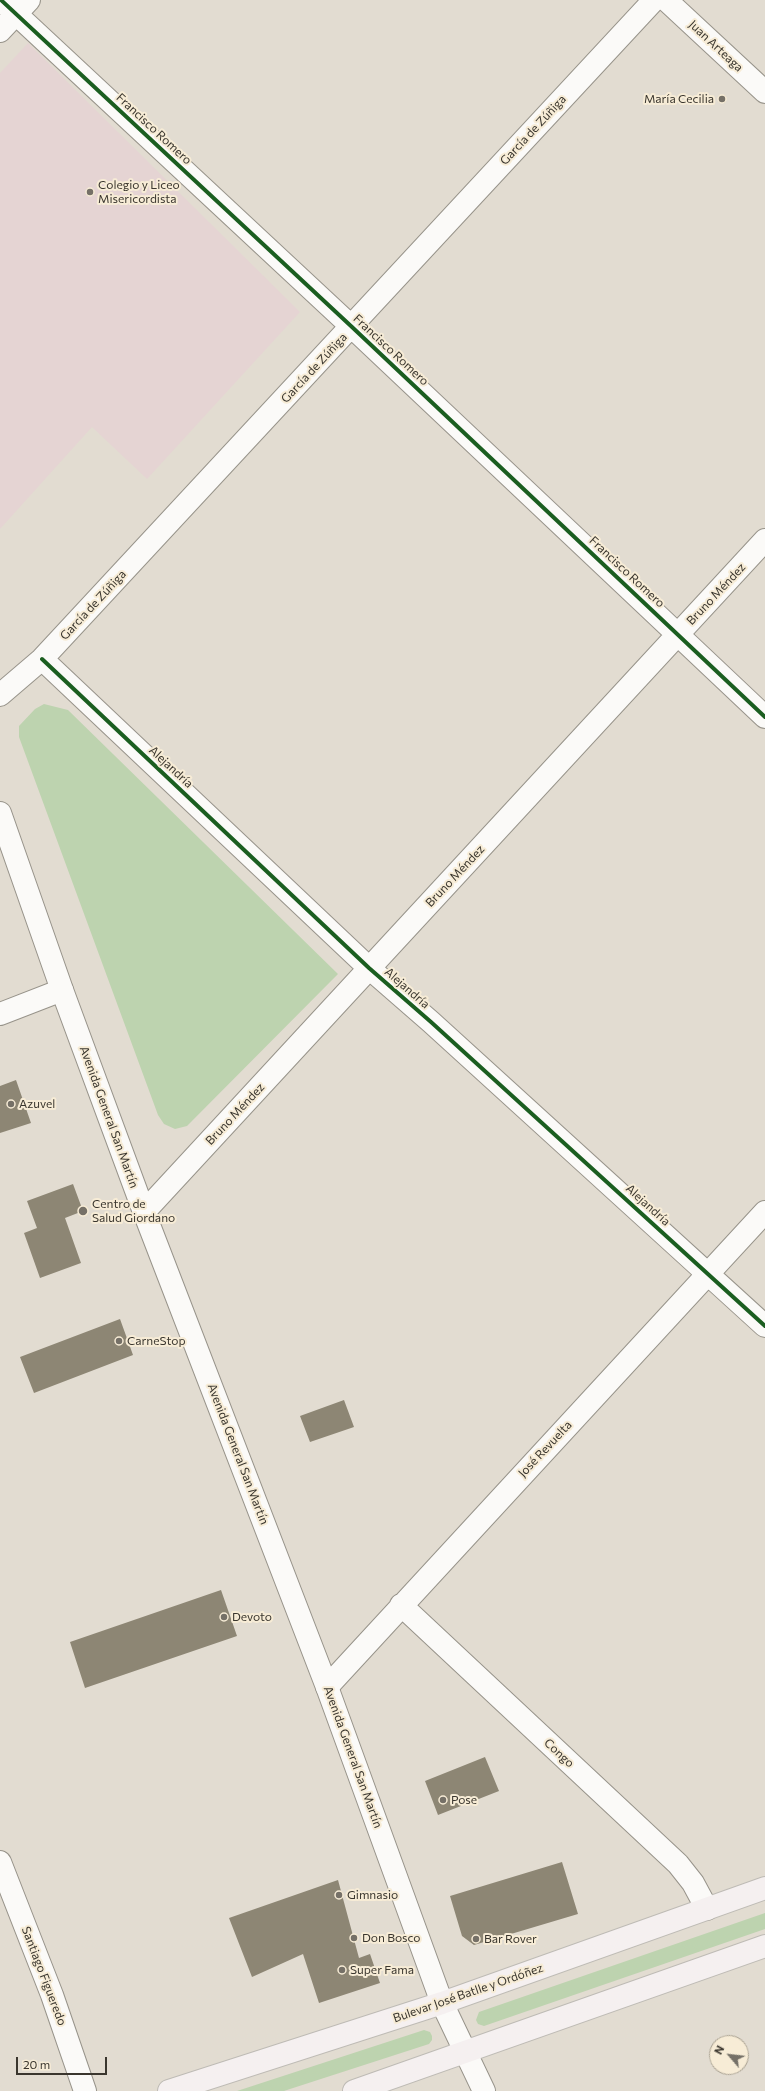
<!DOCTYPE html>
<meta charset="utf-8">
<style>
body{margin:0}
#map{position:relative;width:765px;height:2091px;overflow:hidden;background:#e2dcd1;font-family:Commissioner,sans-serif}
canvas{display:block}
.north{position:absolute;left:709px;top:2035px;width:40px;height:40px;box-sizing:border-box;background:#f7ecd6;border:1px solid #aba393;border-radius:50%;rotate:298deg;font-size:11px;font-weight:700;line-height:16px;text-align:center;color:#3a362e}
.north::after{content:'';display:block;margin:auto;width:14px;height:18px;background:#757067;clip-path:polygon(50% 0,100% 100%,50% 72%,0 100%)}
.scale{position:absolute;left:16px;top:2057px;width:91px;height:18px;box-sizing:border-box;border:2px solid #3a362e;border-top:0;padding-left:5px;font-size:12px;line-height:14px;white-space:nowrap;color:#3a362e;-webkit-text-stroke:3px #f7ecd6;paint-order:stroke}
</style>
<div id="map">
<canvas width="765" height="2091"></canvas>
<div class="north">N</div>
<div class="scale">20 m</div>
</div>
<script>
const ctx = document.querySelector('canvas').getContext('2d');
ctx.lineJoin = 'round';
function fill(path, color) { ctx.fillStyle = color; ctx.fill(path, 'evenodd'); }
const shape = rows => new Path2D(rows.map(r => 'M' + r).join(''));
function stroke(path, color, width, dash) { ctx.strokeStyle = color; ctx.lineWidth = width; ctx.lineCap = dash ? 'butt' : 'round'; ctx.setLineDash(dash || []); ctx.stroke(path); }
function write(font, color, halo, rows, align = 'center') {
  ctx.font = font + ' Commissioner,sans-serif'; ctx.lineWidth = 4; ctx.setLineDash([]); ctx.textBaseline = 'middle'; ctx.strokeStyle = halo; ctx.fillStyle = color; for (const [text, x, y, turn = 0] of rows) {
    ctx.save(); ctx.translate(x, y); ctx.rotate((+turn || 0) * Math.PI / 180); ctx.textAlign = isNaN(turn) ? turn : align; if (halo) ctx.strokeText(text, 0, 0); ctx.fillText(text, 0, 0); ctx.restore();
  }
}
const education = shape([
 [28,43,300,312,147,479,92,427,0,529,0,73]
]);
const green = shape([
 [44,704,68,710,338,974,187,1126,175,1129,164,1124,158,1115,19,737,19,726,35,709],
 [765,1913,765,1929,484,2026,478,2024,476,2020,479,2012],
 [424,2030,430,2032,432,2036,432,2040,429,2044,290,2089,284,2091,237,2091]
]);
const building = shape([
 [16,1080,31,1123,0,1133,0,1086],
 [73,1184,83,1211,65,1218,81,1263,40,1278,24,1233,37,1228,27,1201],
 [120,1319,133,1355,34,1393,20,1357],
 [344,1400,354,1427,310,1442,300,1416],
 [221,1590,237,1636,85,1688,70,1642],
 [485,1757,499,1791,438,1815,425,1781],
 [562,1862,578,1914,474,1945,462,1936,450,1896],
 [338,1880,359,1958,370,1954,380,1983,319,2003,303,1954,252,1977,229,1918]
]);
const street = shape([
 [1,0,352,327,765,717],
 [666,0,765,92],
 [0,31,29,0],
 [42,659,369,968,431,1022,765,1326],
 [0,695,42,659,654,0],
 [0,1014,62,990],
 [144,1212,765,540],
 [401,1605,678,1864,693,1883,707,1909],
 [327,1687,765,1212],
 [0,1862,52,1995,85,2091]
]);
const secondary = shape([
 [0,813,62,990,144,1212,327,1687,442,2003,484,2091]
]);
const primary = shape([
 [169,2091,442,2003,765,1888],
 [354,2091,765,1946]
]);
const cycleway = shape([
 [1,0,352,327,765,717],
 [42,659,369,968,431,1022,765,1326]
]);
const markers = [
 [722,99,4,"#757067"],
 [90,192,4,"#757067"],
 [11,1104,4,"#757067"],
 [83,1211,5,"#757067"],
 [119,1341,4,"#757067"],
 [224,1617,4,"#757067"],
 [443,1800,4,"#757067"],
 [339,1895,4,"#757067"],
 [354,1938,4,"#757067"],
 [476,1939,4,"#757067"],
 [342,1970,4,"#757067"]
];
const streetNames = [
 ["Juan Arteaga",716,46,43],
 ["Francisco Romero",154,129,43],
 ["García de Zúñiga",533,130,-47],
 ["Francisco Romero",391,350,43],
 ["García de Zúñiga",314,368,-47],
 ["Francisco Romero",627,572,43],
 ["Bruno Méndez",716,594,-47],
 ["García de Zúñiga",93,605,-47],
 ["Alejandría",171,767,43],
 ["Bruno Méndez",455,876,-47],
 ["Alejandría",407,988,41],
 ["Bruno Méndez",235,1114,-47],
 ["Avenida General San Martín",109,1117,70],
 ["Alejandría",648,1205,42],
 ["José Revuelta",545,1449,-47],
 ["Avenida General San Martín",238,1454,69],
 ["Congo",559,1753,43],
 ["Avenida General San Martín",353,1757,70],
 ["Santiago Figueredo",44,1976,69],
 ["Bulevar José Batlle y Ordóñez",468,1993,-19]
];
const poiNames = [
 ["María Cecilia",714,99,"right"],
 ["Colegio y Liceo",98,185],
 ["Misericordista",98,199],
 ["Azuvel",19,1104],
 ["Centro de",92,1204],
 ["Salud Giordano",92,1218],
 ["CarneStop",127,1341],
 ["Devoto",232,1617],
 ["Pose",451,1800],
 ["Gimnasio",347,1895],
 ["Don Bosco",362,1938],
 ["Bar Rover",484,1939],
 ["Super Fama",350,1970]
];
fill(education, '#e5d4d3');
fill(green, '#bdd3af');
fill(building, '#8d8674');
stroke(street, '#97938a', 24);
stroke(secondary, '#97938a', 24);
stroke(primary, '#bebbb5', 24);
stroke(street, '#fbfaf8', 22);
stroke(secondary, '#fbfaf8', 22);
stroke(primary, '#f5f0f0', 22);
stroke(cycleway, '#1b5e20', 4);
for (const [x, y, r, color] of markers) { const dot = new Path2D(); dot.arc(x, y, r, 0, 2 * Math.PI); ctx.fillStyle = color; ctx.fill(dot); stroke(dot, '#f7ecd6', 1.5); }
write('12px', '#3a362e', '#f7ecd6', streetNames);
write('12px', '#3a362e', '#f7ecd6', poiNames, 'left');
</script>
